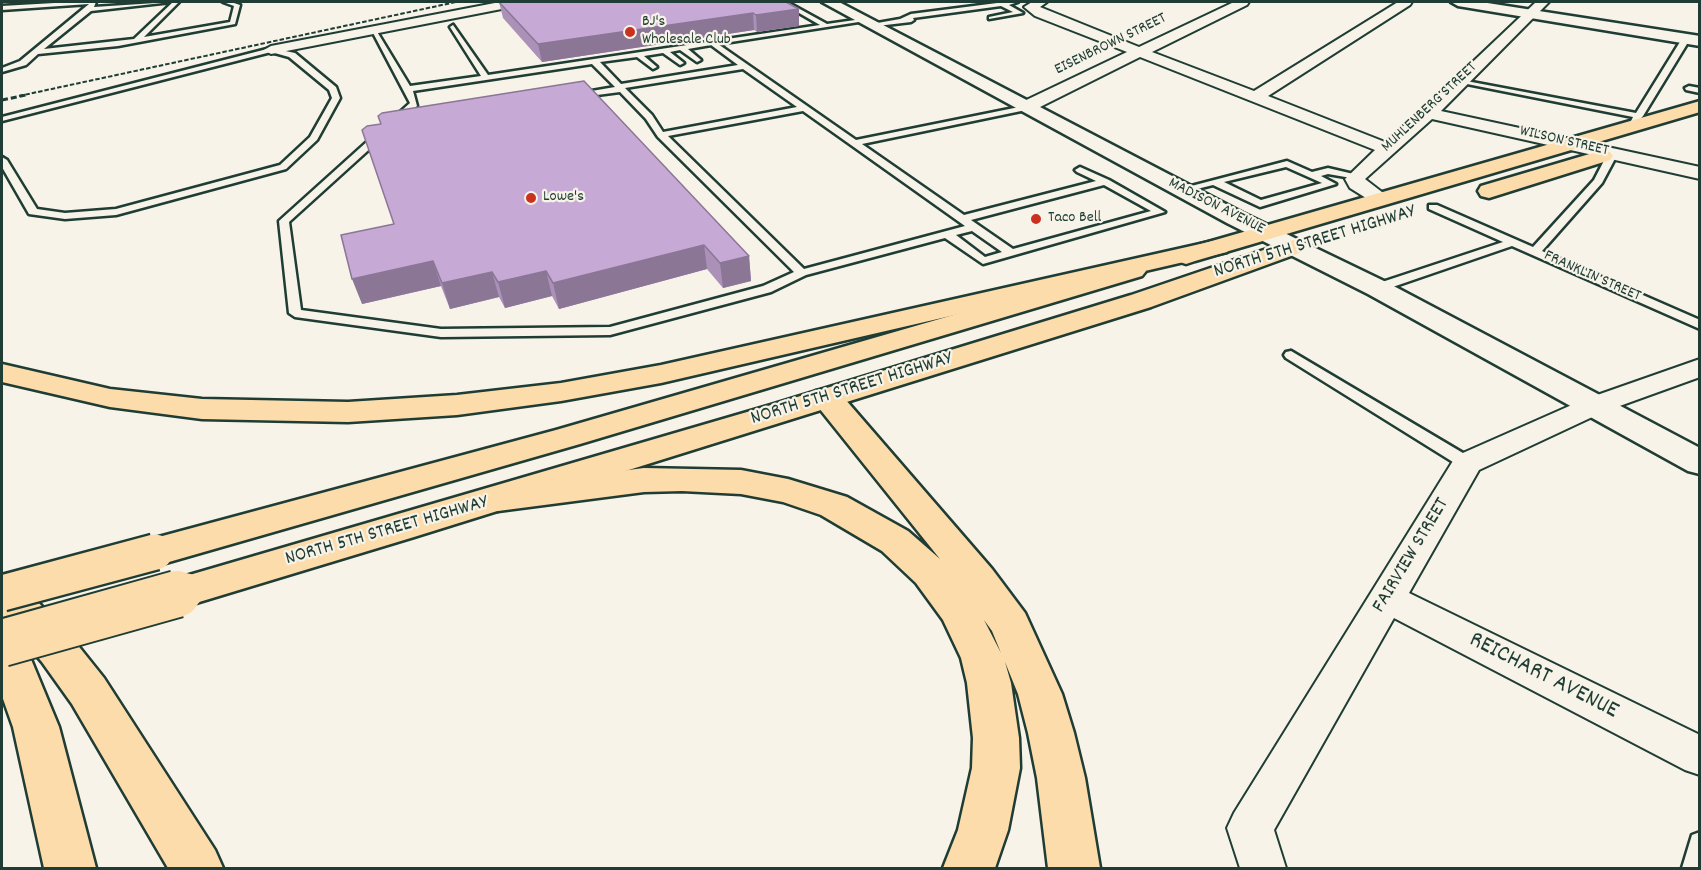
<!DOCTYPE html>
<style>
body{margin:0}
#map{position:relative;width:1701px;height:870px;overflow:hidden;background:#f7f3e8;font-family:Dekko,sans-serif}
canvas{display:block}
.frame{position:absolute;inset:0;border:3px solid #1f3d34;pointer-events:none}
</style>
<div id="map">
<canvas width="1701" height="870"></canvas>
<div class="frame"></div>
</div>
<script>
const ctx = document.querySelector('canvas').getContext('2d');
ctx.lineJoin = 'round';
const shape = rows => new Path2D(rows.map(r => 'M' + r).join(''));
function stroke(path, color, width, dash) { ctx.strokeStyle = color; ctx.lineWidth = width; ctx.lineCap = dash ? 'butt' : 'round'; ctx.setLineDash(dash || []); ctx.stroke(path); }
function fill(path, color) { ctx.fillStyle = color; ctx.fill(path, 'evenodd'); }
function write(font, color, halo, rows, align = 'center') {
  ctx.font = font + ' Dekko,sans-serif'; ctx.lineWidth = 4.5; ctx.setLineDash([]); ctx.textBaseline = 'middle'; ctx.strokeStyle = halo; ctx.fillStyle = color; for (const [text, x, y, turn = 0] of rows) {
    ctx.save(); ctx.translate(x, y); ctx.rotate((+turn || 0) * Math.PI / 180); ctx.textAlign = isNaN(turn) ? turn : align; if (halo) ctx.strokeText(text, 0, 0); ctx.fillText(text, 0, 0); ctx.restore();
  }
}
const lane = shape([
 [72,2,96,2,94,7,171,2,91,11,44,49,134,39,173,2,179,2,144,37,230,22,234,6,223,2,231,2,240,5,235,24,118,46,38,54,26,65,2,72,2,68,20,61,89,4,2,10,2,6,72,2],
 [780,2,787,2,827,24,862,19,865,21,718,44,856,140,1029,105,1029,109,1026,110,862,144,964,215,1096,181,1077,172,1075,170,1080,167,1109,180,1165,212,983,264,945,238,806,275,771,292,610,335,441,337,295,317,289,313,279,221,410,103,371,29,376,30,410,86,481,76,450,27,453,25,488,75,820,25,780,2],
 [711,45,738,65,621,84,600,62,637,57,653,69,657,67,644,56,663,53,680,65,684,63,670,52,680,50,697,62,701,60,688,49,711,45],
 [592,64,615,87,574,94,574,98,620,92,646,119,658,137,794,272,763,286,610,327,441,329,301,310,289,222,417,106,413,91,592,64],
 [743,69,797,107,663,132,652,115,625,88,743,69],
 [803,111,851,145,965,226,804,269,668,136,803,111],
 [1104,185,1151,211,1013,249,971,220,1104,185],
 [972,231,1002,252,985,257,956,235,972,231],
 [1005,2,1018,2,1009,5,1023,13,989,19,989,17,1013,12,1001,6,913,18,914,20,911,22,869,27,866,25,900,19,911,14,1005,2],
 [1683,37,1690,39,1643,116,1634,126,1630,123,1633,117,1457,82,1461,80,1636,113,1683,37],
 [271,48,295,53,336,87,340,98,317,140,286,169,116,215,65,219,29,214,2,167,2,157,7,160,37,209,65,213,116,209,280,165,310,137,332,98,329,90,289,57,271,52,2,121,2,117,271,48],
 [1689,86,1700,88,1700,93,1686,90,1685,88,1689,86],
 [1613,150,1618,153,1602,183,1542,251,1700,320,1700,329,1512,246,1381,291,1377,292,1371,288,1373,285,1503,242,1429,209,1429,205,1437,205,1533,247,1594,180,1608,153,1613,150],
 [1287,161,1312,172,1328,168,1362,176,1357,179,1328,174,1321,176,1336,184,1260,207,1213,185,1181,193,1176,190,1287,161],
 [1286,167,1322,183,1261,200,1224,182,1286,167],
 [1291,351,1473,459,1475,463,1467,468,1461,467,1286,358,1284,355,1286,352,1291,351],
 [1700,832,1700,868,1682,868,1692,835,1700,832]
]);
const street = shape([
 [500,2,523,2,517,6,271,54,264,50,271,46,500,2],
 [1032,2,1047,2,1040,7,1139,47,1234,2,1249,2,1247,5,1152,52,1254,91,1398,2,1412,2,1410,5,1268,96,1385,142,1423,109,1536,2,1549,2,1441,111,1700,167,1700,179,1432,119,1365,179,1391,199,1388,203,1381,205,1374,203,1350,188,1345,179,1375,150,1140,57,1032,111,1020,111,1018,107,1020,103,1127,52,1035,16,1024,7,1032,2],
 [1700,359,1700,377,1603,412,1479,470,1409,593,1700,735,1700,775,1685,770,1394,618,1274,830,1286,868,1240,868,1227,828,1234,813,1456,456,1583,400,1700,359]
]);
const secondary = shape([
 [822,2,839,2,1243,213,1386,282,1700,448,1700,474,1688,471,1368,294,1227,223,822,2],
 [1451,2,1481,2,1700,36,1700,46,1458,6,1451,2]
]);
const primary = shape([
 [1700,101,1700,112,1195,261,1186,264,1177,261,1173,256,1177,251,1700,101],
 [1603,150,1610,152,1613,156,1610,160,1489,198,1481,196,1478,191,1481,186,1603,150],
 [1293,240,1302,242,1305,247,1302,252,1151,307,414,537,186,606,172,602,166,591,172,580,186,576,771,405,1131,295,1293,240],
 [1133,263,1142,266,1146,271,1142,276,580,444,155,566,142,562,136,552,142,542,155,538,556,430,1133,263]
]);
const highway = shape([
 [1218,240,1227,242,1230,247,1227,252,661,383,561,401,457,415,348,422,202,419,110,407,2,382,2,364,110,389,202,399,348,402,457,395,561,383,661,365,1218,240],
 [827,389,838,391,992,569,1025,613,1062,694,1074,733,1085,778,1100,868,1048,868,1037,778,1028,733,1018,694,1005,662,1011,683,1019,738,1020,768,1008,830,995,868,943,868,958,830,972,768,973,738,967,683,961,658,943,620,916,583,882,551,821,515,783,502,741,494,682,491,644,492,498,511,485,508,480,499,485,490,498,487,644,468,741,470,788,479,847,497,908,531,940,559,811,398,816,391,827,389],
 [984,620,992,631,1001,653,984,620],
 [2,575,16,579,72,638,104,678,215,850,223,868,168,868,72,704,42,662,23,640,59,727,96,868,44,868,13,727,2,696,2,624,11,627,2,616,2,575]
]);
const railFar1 = shape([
 [19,96,456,2]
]);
const rail = shape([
 [2,100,26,95]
]);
const primaryBridgeFar1 = shape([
 [2,593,155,552],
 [172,595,186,591]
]);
const primaryBridge = shape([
 [2,643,177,594]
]);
const wall = shape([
 [499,2,786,2,799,26,757,32,754,30,542,62,503,18],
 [378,116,749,256,751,281,723,288,707,269,559,309,552,296,505,308,499,297,450,309,441,286,362,304,394,224,381,124]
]);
const shadedWall = shape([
 [799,9,799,26,757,32,756,15],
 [753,13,754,30,542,62,538,44],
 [704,245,707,269,559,309,553,283],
 [749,256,751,281,723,288,720,263],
 [433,261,441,286,362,304,352,279],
 [546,271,552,296,505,308,498,282],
 [492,272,499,297,450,309,442,283]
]);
const building = shape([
 [499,2,786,2,799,9,756,15,753,13,538,44,499,2],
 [584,81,749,256,720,263,704,245,553,283,546,271,498,282,492,272,442,283,433,261,352,279,341,235,394,224,362,130,367,126,381,124,378,116,382,113,584,81]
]);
const markers = [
 [630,32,6,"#c8321e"],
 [531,198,6,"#c8321e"],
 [1036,219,6,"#c8321e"]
];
const farPoinames = [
 ["BJ's",642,23],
 ["Wholesale Club",642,41],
 ["Lowe's",543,198],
 ["Taco Bell",1048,219]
];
const farStreetnames = [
 ["EISENBROWN STREET",1111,45,-26],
 ["MUHLENBERG STREET",1430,108,-43],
 ["WILSON STREET",1564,142,13],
 ["MADISON AVENUE",1216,207,27],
 ["FRANKLIN STREET",1592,277,24]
];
const streetNames = [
 ["NORTH 5TH STREET HIGHWAY",1315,243,-17],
 ["NORTH 5TH STREET HIGHWAY",852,390,-17],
 ["NORTH 5TH STREET HIGHWAY",387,532,-16],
 ["FAIRVIEW STREET",1412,556,-59]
];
const nearStreetnames = [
 ["REICHART AVENUE",1543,677,27]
];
stroke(lane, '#1f3d34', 5);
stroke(street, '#1f3d34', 4);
stroke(secondary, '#1f3d34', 5);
stroke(primary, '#1f3d34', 5);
stroke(highway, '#1f3d34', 5);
fill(lane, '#f7f3e8');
fill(street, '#f7f3e8');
fill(secondary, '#f7f3e8');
fill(primary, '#fddcac');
fill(highway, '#fddcac');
stroke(railFar1, '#1f3d34', 2, [4.5, 2]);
stroke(rail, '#1f3d34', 3, [6, 3]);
stroke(primaryBridgeFar1, '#1f3d34', 40, []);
stroke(primaryBridge, '#1f3d34', 50, []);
stroke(primaryBridgeFar1, '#fddcac', 35);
stroke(primaryBridge, '#fddcac', 46);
fill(wall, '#ab91b8');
fill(shadedWall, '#8b7696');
fill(building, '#c7a9d6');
stroke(building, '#8b7696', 1.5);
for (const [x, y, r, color] of markers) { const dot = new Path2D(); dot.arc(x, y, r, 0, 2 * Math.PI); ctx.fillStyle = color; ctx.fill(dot); stroke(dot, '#f7f3e8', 2); }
write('16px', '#1f3d34', '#f7f3e8', farPoinames, 'left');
write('16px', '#1f3d34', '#f7f3e8', farStreetnames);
write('20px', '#1f3d34', '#f7f3e8', streetNames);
write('24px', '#1f3d34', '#f7f3e8', nearStreetnames);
</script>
